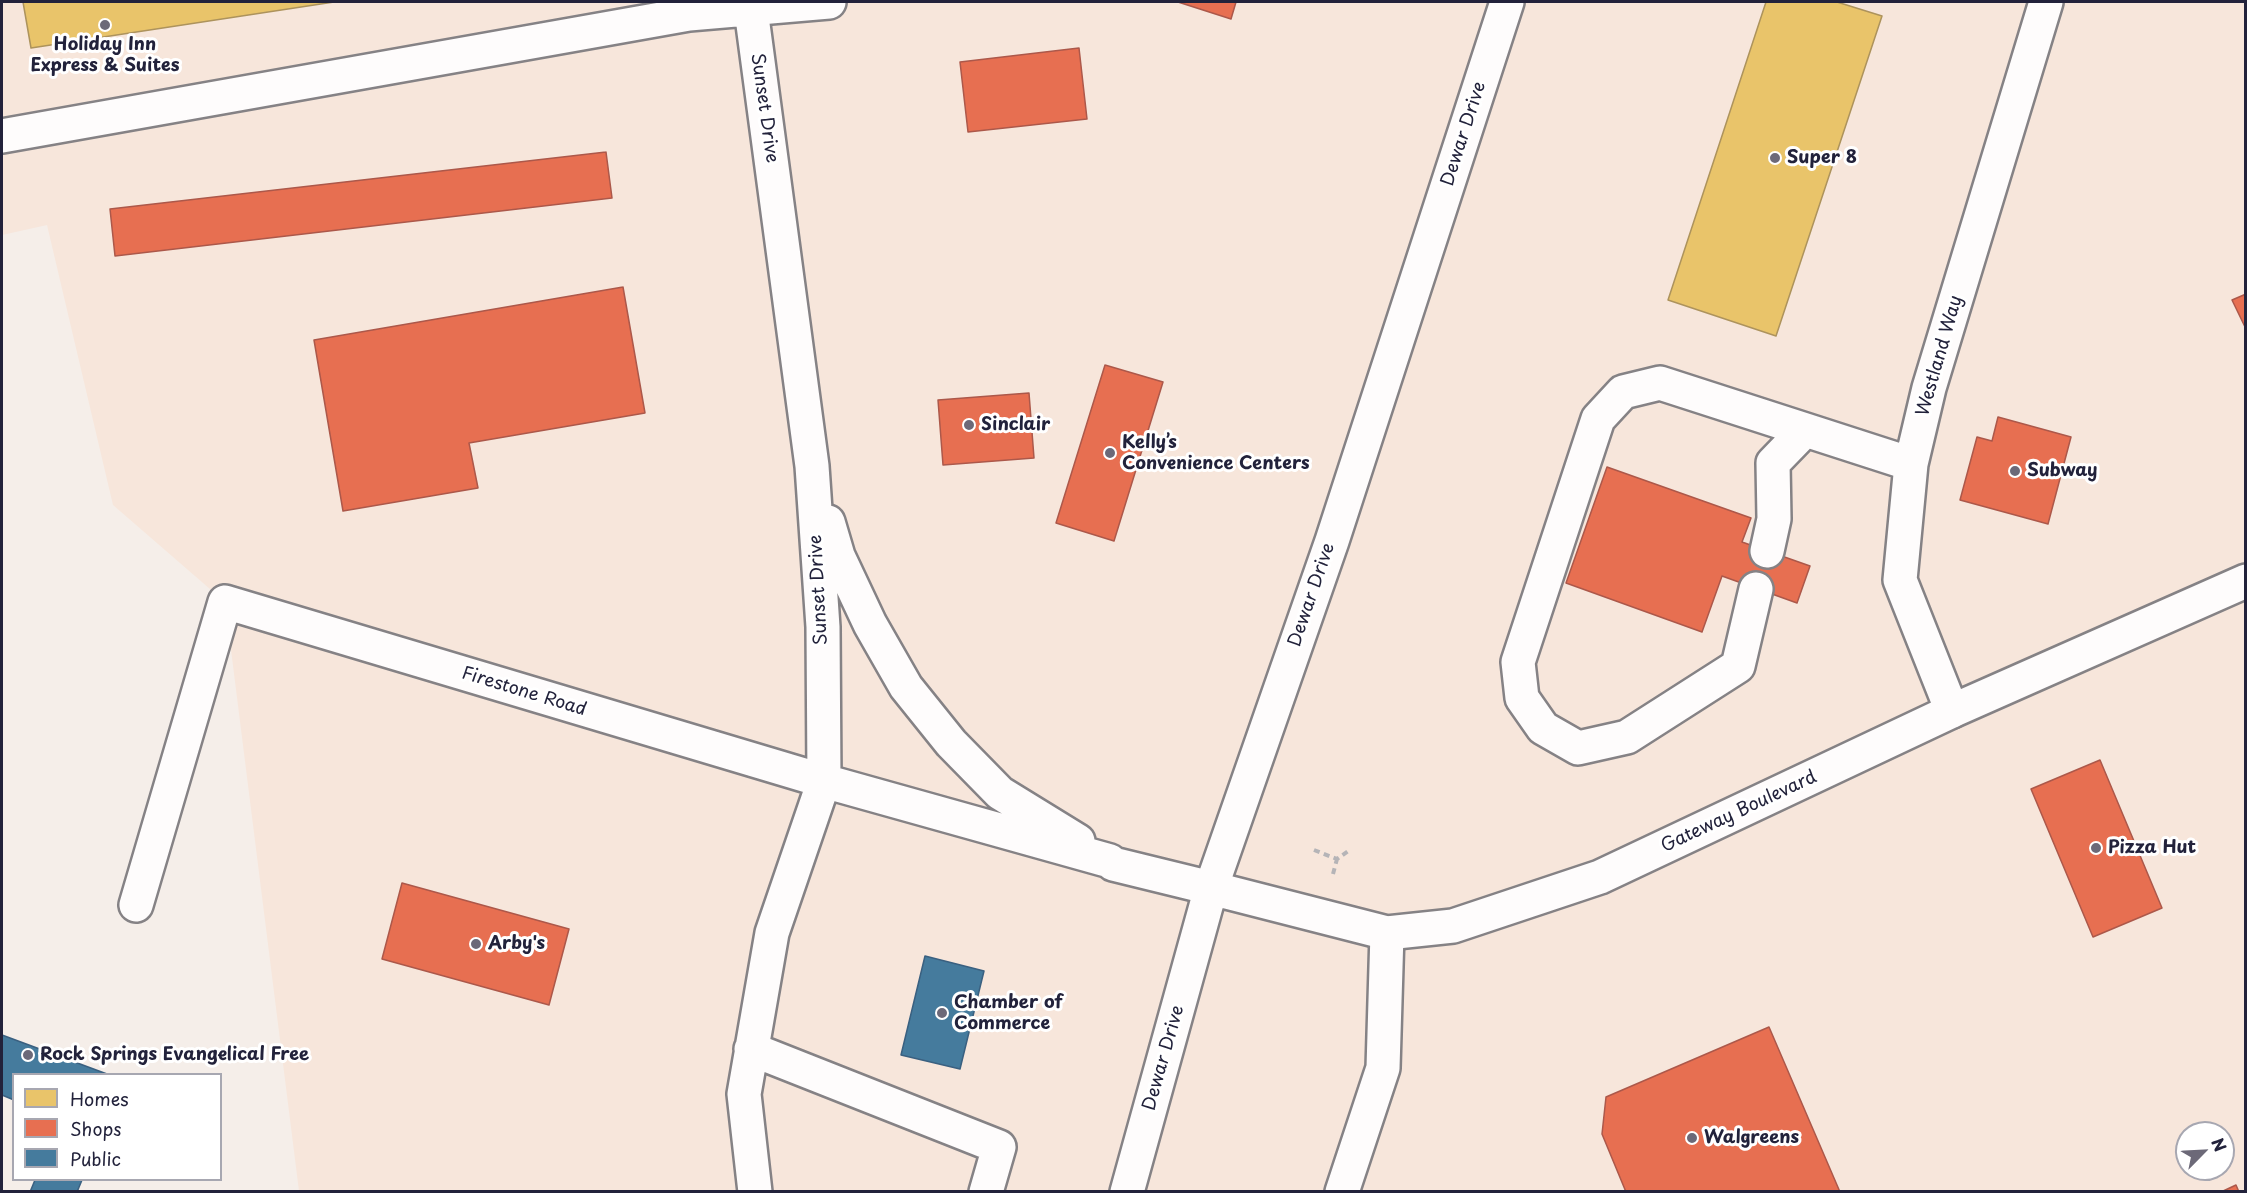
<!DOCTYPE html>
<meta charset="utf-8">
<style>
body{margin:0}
#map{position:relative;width:2247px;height:1193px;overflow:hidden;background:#f5eee9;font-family:"Playpen Sans",sans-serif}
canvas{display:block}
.frame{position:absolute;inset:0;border:3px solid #22223b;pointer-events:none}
.legend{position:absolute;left:12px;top:1073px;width:210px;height:108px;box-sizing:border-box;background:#fff;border:2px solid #a7a7b1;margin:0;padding:8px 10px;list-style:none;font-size:18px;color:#22223b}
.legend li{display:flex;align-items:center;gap:12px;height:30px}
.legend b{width:30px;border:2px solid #a7a7b1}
.north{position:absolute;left:2175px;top:1121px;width:60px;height:60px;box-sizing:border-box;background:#fff;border:2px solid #a7a7b1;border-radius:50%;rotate:66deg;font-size:16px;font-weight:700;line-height:24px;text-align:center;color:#22223b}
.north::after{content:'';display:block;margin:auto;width:21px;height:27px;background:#6c6978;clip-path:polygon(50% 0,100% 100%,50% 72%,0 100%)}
</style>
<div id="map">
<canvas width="2247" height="1193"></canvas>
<div class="frame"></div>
<ul class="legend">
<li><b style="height:16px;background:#e9c46a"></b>Homes</li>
<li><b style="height:16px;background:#e76f51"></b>Shops</li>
<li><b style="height:16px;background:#457b9d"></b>Public</li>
</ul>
<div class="north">N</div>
</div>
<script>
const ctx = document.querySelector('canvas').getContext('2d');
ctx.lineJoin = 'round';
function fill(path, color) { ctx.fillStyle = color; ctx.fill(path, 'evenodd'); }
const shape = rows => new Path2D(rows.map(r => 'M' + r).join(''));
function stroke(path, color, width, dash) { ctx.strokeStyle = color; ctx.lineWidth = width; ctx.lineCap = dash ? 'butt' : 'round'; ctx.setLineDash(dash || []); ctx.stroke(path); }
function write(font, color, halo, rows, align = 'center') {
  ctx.font = font + ' "Playpen Sans",sans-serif'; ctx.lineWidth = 6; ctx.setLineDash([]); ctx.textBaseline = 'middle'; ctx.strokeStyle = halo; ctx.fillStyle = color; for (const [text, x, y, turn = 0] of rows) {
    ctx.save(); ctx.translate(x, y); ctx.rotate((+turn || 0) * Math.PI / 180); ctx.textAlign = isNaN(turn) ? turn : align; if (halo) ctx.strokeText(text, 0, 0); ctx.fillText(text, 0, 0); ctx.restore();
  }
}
const built = shape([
 [2,2,2245,2,2245,1191,299,1191,225,602,113,505,47,225,2,235],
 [2187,1133,2223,1133,2223,1169,2187,1169]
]);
const homes = shape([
 [23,2,334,2,31,48,23,2],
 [1766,2,1837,2,1882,16,1776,336,1668,300,1766,2]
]);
const shops = shape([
 [1178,2,1236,2,1231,19,1178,2],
 [1079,48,1087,119,968,132,960,62,1079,48],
 [606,152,612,198,115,256,110,209,606,152],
 [623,287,645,413,469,443,478,488,343,511,314,340,623,287],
 [2246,294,2246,329,2232,300,2246,294],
 [1105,365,1163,382,1114,541,1056,523,1105,365],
 [1029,393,1034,458,943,465,938,400,1029,393],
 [1998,417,2071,437,2048,524,1960,500,1977,437,1992,441,1998,417],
 [1607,467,1751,518,1742,542,1810,566,1797,603,1722,576,1702,632,1566,583,1607,467],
 [2100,760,2162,908,2093,937,2031,789,2100,760],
 [402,883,569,929,549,1005,382,959,402,883],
 [1769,1027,1840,1192,1626,1192,1602,1134,1606,1097,1769,1027],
 [2236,1185,2239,1192,2221,1192,2236,1185]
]);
const public = shape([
 [925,956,984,971,960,1069,901,1055,925,956],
 [2,1035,107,1074,14,1074,14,1100,2,1095,2,1035],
 [35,1180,82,1180,77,1192,30,1192,35,1180]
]);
const path = shape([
 [1314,850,1337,859,1351,849],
 [1333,874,1337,859]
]);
const minor = shape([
 [750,2,812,466,823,627,824,781,1110,861,1113,864,1211,888],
 [2,136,689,14,829,2],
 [828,522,838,556,870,624,906,687,951,743,1000,793,1078,841],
 [1767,551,1774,519,1773,463,1805,430],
 [1756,589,1738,666,1627,737,1578,748,1543,728,1522,698,1518,662,1598,419,1623,392,1660,383,1911,464],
 [1952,711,1900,580,1911,464,1929,388,2046,2],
 [136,905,225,602,824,781,772,933,744,1094,755,1192],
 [751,1049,999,1147,986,1192],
 [1342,1192,1383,1068,1387,933]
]);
const major = shape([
 [1211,888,1387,933,1453,926,1600,877,1952,711,2246,581],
 [1127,1192,1211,888,1332,541,1507,2]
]);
const markers = [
 [105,25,6,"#6c6978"],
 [1775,158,6,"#6c6978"],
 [969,425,6,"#6c6978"],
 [1110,453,6,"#6c6978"],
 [2015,471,6,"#6c6978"],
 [2096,848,6,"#6c6978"],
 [476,944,6,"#6c6978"],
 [942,1013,6,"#6c6978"],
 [28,1055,6,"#6c6978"],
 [1692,1138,6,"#6c6978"]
];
const poiNames = [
 ["Holiday Inn",105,45,"center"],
 ["Express & Suites",105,66,"center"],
 ["Super 8",1787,158],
 ["Sinclair",981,425],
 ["Kelly’s",1122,443],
 ["Convenience Centers",1122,464],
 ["Subway",2027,471],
 ["Pizza Hut",2108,848],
 ["Arby's",488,944],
 ["Chamber of",954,1003],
 ["Commerce",954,1024],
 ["Rock Springs Evangelical Free",40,1055],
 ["Walgreens",1704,1138]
];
const streetNames = [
 ["Sunset Drive",764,108,82],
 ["Dewar Drive",1464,134,-72],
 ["Westland Way",1940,356,-74],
 ["Sunset Drive",819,590,-93],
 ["Dewar Drive",1312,595,-71],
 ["Firestone Road",524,692,17],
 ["Gateway Boulevard",1739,812,-25],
 ["Dewar Drive",1164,1058,-74]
];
fill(built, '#f7e6db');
fill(homes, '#e9c46a');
stroke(homes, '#ad935c', 1.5);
fill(shops, '#e76f51');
stroke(shops, '#ac584a', 1.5);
fill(public, '#457b9d');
stroke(public, '#3a6080', 1.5);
stroke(minor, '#858285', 38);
stroke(major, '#858285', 38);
stroke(path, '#b5b4b7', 4, [6, 4.5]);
stroke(minor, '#fefcfc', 33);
stroke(major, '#fefcfc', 33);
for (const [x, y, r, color] of markers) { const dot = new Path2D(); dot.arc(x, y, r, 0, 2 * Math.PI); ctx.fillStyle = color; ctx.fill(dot); stroke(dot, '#fff', 2); }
write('bold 18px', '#22223b', '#fff', poiNames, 'left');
write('18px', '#22223b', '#fff', streetNames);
</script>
